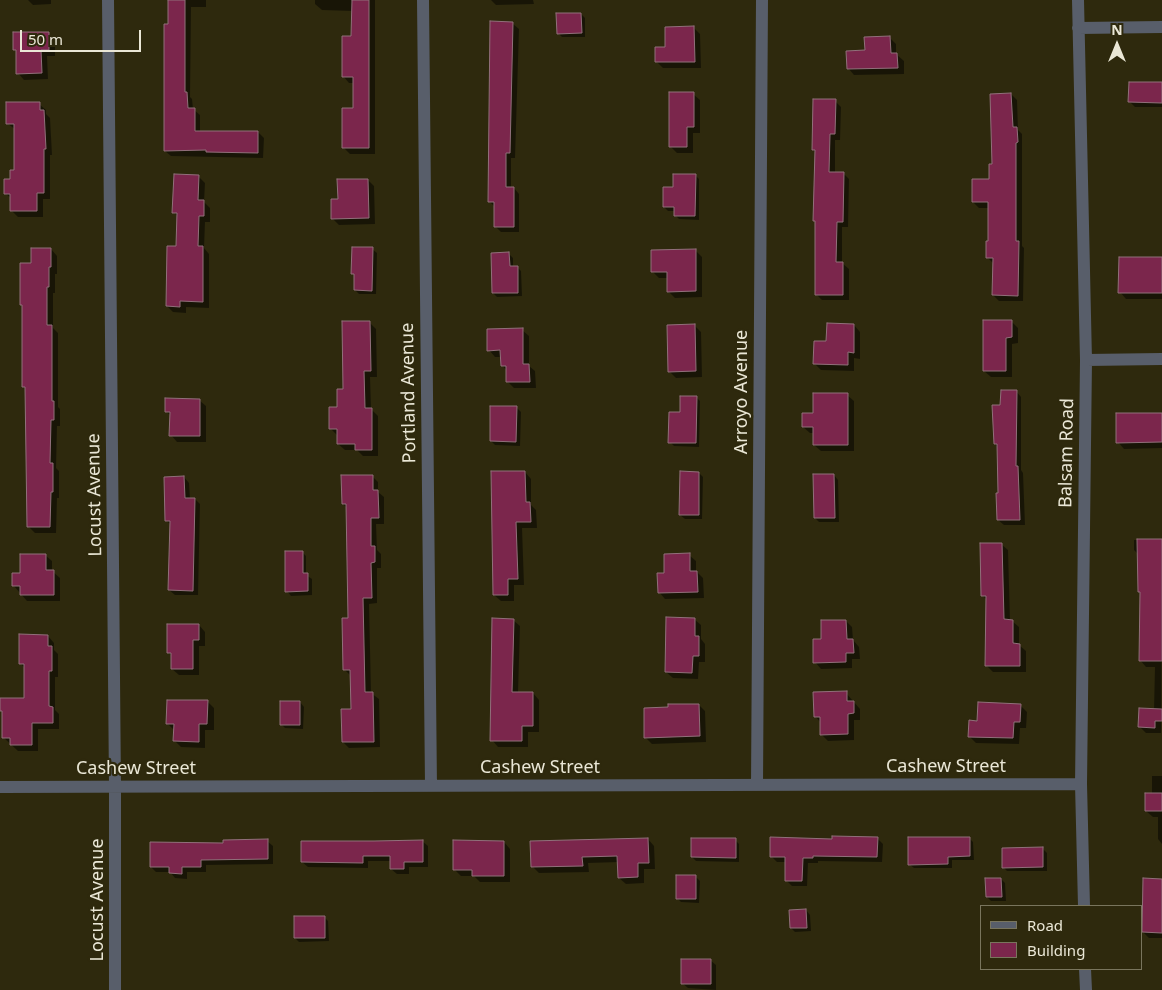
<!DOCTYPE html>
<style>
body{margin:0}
#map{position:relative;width:1162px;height:990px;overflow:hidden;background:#2e290d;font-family:"Noto Sans",sans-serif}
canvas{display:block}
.legend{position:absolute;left:980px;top:905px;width:162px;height:65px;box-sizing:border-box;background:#2e290d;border:1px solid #79755d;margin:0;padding:6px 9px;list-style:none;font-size:15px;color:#eae7d6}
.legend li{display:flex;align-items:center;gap:10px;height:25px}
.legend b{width:25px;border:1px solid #79755d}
.north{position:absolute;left:1092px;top:20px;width:50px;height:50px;-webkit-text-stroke:4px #2e290d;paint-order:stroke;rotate:0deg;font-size:14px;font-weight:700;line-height:20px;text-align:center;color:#eae7d6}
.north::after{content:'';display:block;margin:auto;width:18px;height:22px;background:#eae7d6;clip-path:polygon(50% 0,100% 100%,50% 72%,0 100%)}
.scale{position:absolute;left:20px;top:30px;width:121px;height:22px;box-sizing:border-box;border:2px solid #eae7d6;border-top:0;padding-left:6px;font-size:15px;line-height:18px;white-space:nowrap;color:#eae7d6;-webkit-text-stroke:4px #2e290d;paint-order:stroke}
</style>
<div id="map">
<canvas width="1162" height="990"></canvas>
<ul class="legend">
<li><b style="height:6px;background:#585e6a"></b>Road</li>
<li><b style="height:14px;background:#7b264c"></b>Building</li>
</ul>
<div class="north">N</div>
<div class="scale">50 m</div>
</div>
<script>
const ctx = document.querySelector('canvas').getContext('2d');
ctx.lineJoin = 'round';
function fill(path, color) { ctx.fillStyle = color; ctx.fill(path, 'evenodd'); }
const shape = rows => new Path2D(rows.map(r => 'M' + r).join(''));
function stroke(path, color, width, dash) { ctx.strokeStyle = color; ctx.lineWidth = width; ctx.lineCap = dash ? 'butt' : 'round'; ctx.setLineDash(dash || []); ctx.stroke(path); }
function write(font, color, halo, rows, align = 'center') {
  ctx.font = font + ' "Noto Sans",sans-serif'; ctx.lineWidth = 4.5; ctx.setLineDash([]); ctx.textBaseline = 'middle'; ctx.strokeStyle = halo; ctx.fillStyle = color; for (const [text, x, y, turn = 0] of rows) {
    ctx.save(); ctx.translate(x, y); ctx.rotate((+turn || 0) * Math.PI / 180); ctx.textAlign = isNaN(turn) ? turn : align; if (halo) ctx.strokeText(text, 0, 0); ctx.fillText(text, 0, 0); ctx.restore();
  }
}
const shadow = shape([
 [28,0,51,0,51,4,33,5],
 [169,0,206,0,206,7,191,7,190,97,192,99,193,109,200,115,200,132,258,132,264,138,263,158,171,156,165,151],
 [315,0,375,0,375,154,350,154,344,148,354,109,354,83,349,83,343,76,352,38,353,11,322,10,315,4],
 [491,0,533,0,534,4,496,5],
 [581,14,585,18,585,37,562,37,558,33],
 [513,24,519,29,515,158,511,158,511,188,514,188,519,194,519,232,501,232,495,226,495,207,490,202],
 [694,28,700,34,701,68,663,68,657,62],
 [48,33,55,40,55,56,47,56,48,79,24,80,18,73,17,52,14,49],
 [890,38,896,44,896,54,904,61,904,74,854,75,848,68,866,51],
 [1162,83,1162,107,1135,107,1130,102],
 [693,94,700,100,700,133,693,133,693,153,677,153,670,146],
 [1011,94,1017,100,1018,130,1022,134,1022,246,1024,248,1023,301,999,301,993,295,993,263,987,257,989,242,989,208,979,208,973,202,990,180],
 [835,101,841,107,840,140,835,140,835,173,843,173,849,179,848,227,842,227,842,263,849,269,849,300,822,300,816,294,816,153,813,150],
 [39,104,46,110,46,114,50,118,52,155,50,155,50,199,43,199,43,217,18,217,12,211,12,199,5,193,15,171,16,130,7,123],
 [695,175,699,179,699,220,679,219,675,215,675,211,668,211,664,207,674,188],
 [198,176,205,183,204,202,210,208,210,222,205,222,204,248,209,254,209,308,186,307,186,313,173,312,167,306,177,247,178,217,174,212],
 [368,180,374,186,375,224,339,225,332,218,339,200],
 [51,249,57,256,57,274,55,274,55,293,53,293,53,328,58,333,58,407,60,409,60,426,57,426,56,468,59,471,59,498,57,498,56,533,35,533,28,526,26,389,24,387,24,307,21,305,32,264],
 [372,249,377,253,376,294,359,294,355,290,355,276,353,273],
 [695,250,702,257,702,297,675,298,668,291,668,278,659,278,652,271],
 [509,254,513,258,513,267,517,267,521,271,522,296,497,297,493,293],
 [1162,259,1162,299,1126,299,1120,292],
 [1011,321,1018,328,1018,343,1012,344,1012,377,991,377,984,371],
 [369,322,376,329,377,377,370,377,371,409,378,416,378,456,363,456,357,450,345,450,338,444,337,435,330,428],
 [694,325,701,332,702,377,676,378,669,371],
 [854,325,860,332,860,359,854,358,854,371,821,370,814,363,828,342],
 [522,330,529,336,529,366,535,371,536,388,514,388,507,381,507,371,502,365,502,357,495,357,489,350],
 [1016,391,1021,397,1021,470,1023,473,1025,525,1004,525,998,520,1000,494,998,448,995,444,1002,406],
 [847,395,854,401,854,451,821,451,814,445,814,433,810,433,803,427,814,414],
 [696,397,700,401,699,447,674,446,670,442,681,413],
 [199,400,206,406,206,442,177,442,171,435,171,416,166,411],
 [517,408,521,412,520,446,495,445,491,441],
 [1162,414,1162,448,1124,449,1118,442],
 [525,472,531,479,531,505,536,510,537,528,522,528,524,585,514,585,514,601,501,601,494,595],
 [699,473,703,477,702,519,685,519,680,515],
 [834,475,838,480,839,522,819,522,815,518],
 [372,476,378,482,378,492,384,497,384,524,376,524,377,550,381,554,381,568,377,568,377,603,369,604,371,693,379,699,380,747,349,748,343,742,352,710,351,676,345,670,349,619,347,508,343,504],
 [184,477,189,483,190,499,195,499,200,504,198,595,175,595,169,590,171,525,166,520],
 [1134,540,1162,540,1161,733,1146,733,1140,727,1154,710,1155,667,1146,667,1140,660,1141,594,1139,592,1138,554,1134,550],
 [1001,544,1008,550,1010,621,1012,621,1019,627,1019,645,1026,651,1026,672,993,672,986,665,987,600,983,596],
 [302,552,306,556,306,575,312,579,312,595,291,596,287,591],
 [45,555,52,561,52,571,60,578,60,601,27,601,14,586,21,574],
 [689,555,696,561,696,571,703,578,704,598,665,599,659,592],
 [694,619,701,625,701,639,705,644,705,662,699,662,698,679,673,678,666,672],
 [513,620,520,626,518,693,533,693,539,700,539,732,528,732,528,747,498,747,492,740],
 [846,621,852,627,853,640,859,647,860,659,852,659,852,668,821,669,815,662],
 [199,625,205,632,205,646,199,646,199,675,179,675,172,669,172,656,168,652],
 [48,636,54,643,54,650,58,654,58,677,55,677,55,710,59,714,59,729,38,729,38,751,18,751,3,737,3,713,1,711,25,700,25,668,20,663],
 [846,693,860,709,860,720,854,720,854,740,828,741,822,735,821,723,815,716],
 [207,701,214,708,214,730,205,730,205,748,181,747,175,741,175,731,168,724],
 [300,702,304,707,303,729,285,728,281,724],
 [699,705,705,711,706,742,652,744,645,737],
 [1020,705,1027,712,1026,728,1020,728,1019,744,976,743,969,736],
 [1152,776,1162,776,1162,844,1158,839,1158,817,1153,817,1146,811,1152,794],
 [877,838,883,844,882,862,818,861,818,863,808,863,807,886,792,886,786,880,786,862,777,862,771,856,833,840],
 [969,838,973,842,974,860,952,860,952,868,914,868,909,864],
 [648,839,654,846,655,869,644,869,644,883,626,884,619,878,619,862,588,863,589,872,539,873,532,866],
 [735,840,739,844,739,862,696,861,692,857],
 [267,841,273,846,273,864,206,865,206,872,187,872,187,879,175,878,170,872,156,872,151,867,224,844],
 [422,841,428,846,428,867,409,867,409,874,397,874,391,869,391,861,368,861,368,868,308,867,302,862],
 [504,842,510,849,510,882,480,882,474,876,461,876,454,869],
 [1043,849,1047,853,1047,871,1007,871,1003,867],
 [695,876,700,881,699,903,681,902,677,898],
 [1001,879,1005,883,1006,901,991,901,987,897],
 [1162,880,1162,938,1149,938,1143,932],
 [806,910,810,915,811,931,795,932,791,928],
 [324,917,328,921,329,941,299,942,295,938],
 [710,960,716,965,716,990,688,988,682,983]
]);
const building = shape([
 [168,0,185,0,185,92,187,92,188,108,195,108,195,131,258,131,258,153,206,152,206,150,164,151,164,24,168,24,168,0],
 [352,0,369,0,369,148,342,148,342,108,353,108,353,77,342,77,342,36,351,36,352,0],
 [556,13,581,13,582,33,557,34,556,13],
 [490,21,513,22,510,153,506,153,506,187,514,187,514,227,494,227,494,202,488,202,490,21],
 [694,26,695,62,655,62,655,47,665,47,665,27,694,26],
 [13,32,49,32,49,50,41,50,42,73,16,74,16,50,13,50,13,32],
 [890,36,891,53,897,53,898,68,847,69,846,51,865,50,864,37,890,36],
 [1129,82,1162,82,1162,103,1128,102,1129,82],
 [669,92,694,92,694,127,687,127,687,147,669,147,669,92],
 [1011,93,1013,127,1017,127,1018,142,1016,143,1016,241,1019,241,1018,296,992,295,993,258,986,258,986,241,988,241,988,202,972,202,972,179,989,179,989,164,992,164,990,94,1011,93],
 [813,99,836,99,835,134,830,134,829,172,844,172,843,222,837,222,836,262,843,262,843,295,815,295,815,221,813,221,815,150,812,150,813,99],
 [6,102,40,102,40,110,44,110,46,149,44,149,44,193,37,193,37,211,10,211,10,194,4,194,4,179,10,179,10,170,14,170,14,124,6,124,6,102],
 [174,174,199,175,198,200,204,200,204,216,199,216,198,246,203,246,203,302,180,301,180,307,166,306,167,246,176,246,177,213,172,213,174,174],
 [673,174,696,174,695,216,674,216,674,207,663,207,663,187,673,187,673,174],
 [337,179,368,179,369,218,331,219,331,199,338,199,337,179],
 [352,247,373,247,372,291,354,290,354,274,351,274,352,247],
 [31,248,51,248,51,267,49,267,49,287,47,287,47,325,52,325,52,401,54,401,54,420,51,420,50,463,53,463,53,492,51,492,50,527,27,527,25,387,22,387,22,305,20,305,20,263,31,263,31,248],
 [696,249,696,291,667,292,667,272,651,272,651,250,696,249],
 [509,252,510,266,518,266,518,293,492,293,491,253,509,252],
 [1119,257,1162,257,1162,293,1118,293,1119,257],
 [983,320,1012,320,1012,337,1006,338,1006,371,983,371,983,320],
 [342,321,370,321,371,371,364,371,365,408,372,408,372,450,355,450,355,444,337,444,337,429,329,429,329,407,337,407,337,389,343,389,342,321],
 [827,323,854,324,854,353,848,352,848,365,813,364,814,341,826,341,827,323],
 [695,324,696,371,668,372,667,325,695,324],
 [523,328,523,364,529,364,530,382,506,382,506,366,501,366,500,350,487,351,487,329,523,328],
 [1001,390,1017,390,1016,466,1018,466,1020,520,997,520,996,493,998,493,997,444,994,444,992,405,1000,405,1001,390],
 [813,393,848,393,848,445,813,445,813,427,802,427,802,413,813,413,813,393],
 [680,396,697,396,696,443,668,443,669,412,680,412,680,396],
 [165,398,200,399,200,436,169,436,170,412,165,412,165,398],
 [490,406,517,406,516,442,490,441,490,406],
 [1116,413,1162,413,1162,442,1116,443,1116,413],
 [491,471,525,471,526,502,530,502,531,522,516,522,518,579,508,579,508,595,493,595,491,471],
 [680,471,699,472,699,515,679,515,680,471],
 [813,474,834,474,835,518,814,518,813,474],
 [341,475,373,475,373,490,378,490,379,518,371,518,371,546,375,546,375,562,371,563,372,598,363,598,365,692,373,692,374,742,342,742,341,709,351,709,350,670,343,670,342,618,348,618,346,504,342,504,341,475],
 [184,476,185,498,195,498,193,591,168,590,170,521,165,521,164,477,184,476],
 [1137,539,1162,539,1162,661,1139,661,1140,592,1138,592,1137,539],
 [980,543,1002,543,1004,619,1013,620,1013,643,1020,644,1020,666,985,666,986,596,981,596,980,543],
 [285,551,303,551,303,573,308,573,308,591,285,592,285,551],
 [690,553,690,571,697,571,698,592,658,593,657,573,664,573,664,554,690,553],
 [20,554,46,554,46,570,54,570,54,595,20,595,20,586,12,586,12,573,20,573,20,554],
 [666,617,695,618,695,636,699,636,699,656,693,656,692,673,665,672,666,617],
 [492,618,514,619,512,692,533,692,533,726,522,726,522,741,490,741,492,618],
 [821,620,846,620,847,639,853,639,854,653,846,653,846,662,813,663,813,639,821,639,821,620],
 [167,624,199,624,199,640,193,640,193,669,171,669,171,653,167,653,167,624],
 [19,634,48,635,48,646,52,646,52,671,49,671,49,706,53,707,53,723,32,723,32,745,10,745,10,738,2,738,2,711,0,711,0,698,24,698,24,664,19,664,19,634],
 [847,691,847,701,854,701,854,713,848,714,848,734,820,735,820,717,814,717,813,692,847,691],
 [167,700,208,700,207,724,199,724,199,742,173,741,174,724,166,724,167,700],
 [280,701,300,701,300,725,280,725,280,701],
 [978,702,1021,704,1020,722,1014,722,1013,738,968,737,969,720,977,721,978,702],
 [668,704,699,704,700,736,644,738,644,708,668,707,668,704],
 [1139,708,1162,709,1162,721,1155,721,1155,728,1138,727,1139,708],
 [1145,793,1162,793,1162,811,1145,811,1145,793],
 [832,836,878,837,877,857,813,856,813,858,803,858,802,881,785,881,785,857,770,857,770,837,832,839,832,836],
 [908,837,970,837,970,856,948,857,948,864,908,865,908,837],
 [648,838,649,863,638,863,638,877,618,878,617,856,582,857,583,866,531,867,530,841,648,838],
 [691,838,736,838,736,858,691,857,691,838],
 [268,839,268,859,201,860,201,867,182,867,182,874,169,873,169,867,150,867,150,842,223,843,223,840,268,839],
 [423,840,423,862,404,862,404,869,390,869,390,856,363,856,363,863,301,862,301,841,374,841,423,840],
 [453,840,504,841,504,876,472,876,472,870,453,870,453,840],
 [1043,847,1043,867,1002,868,1002,848,1043,847],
 [676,875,696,875,696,899,676,899,676,875],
 [985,878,1001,878,1002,897,986,897,985,878],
 [1143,878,1162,879,1162,933,1142,932,1143,878],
 [806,909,807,928,790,928,789,910,806,909],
 [294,916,325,916,325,938,294,938,294,916],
 [681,959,711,959,711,984,681,984,681,959]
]);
const street = shape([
 [108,0,115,787,115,990],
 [423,0,431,786],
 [1078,0,1086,360,1081,784,1084,906],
 [1078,28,1162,27],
 [1086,360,1162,359],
 [757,785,762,0],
 [0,787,1081,784],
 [1085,969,1086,990]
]);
const streetNames = [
 ["Arroyo Avenue",742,392,-90],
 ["Portland Avenue",409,393,-91],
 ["Balsam Road",1067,453,-89],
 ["Locust Avenue",95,495,-91],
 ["Cashew Street",946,767],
 ["Cashew Street",540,768],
 ["Cashew Street",136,769],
 ["Locust Avenue",98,900,-90]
];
fill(shadow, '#0007');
fill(building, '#7b264c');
stroke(building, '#91707b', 1);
stroke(street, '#585e6a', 12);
write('18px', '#eae7d6', '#2e290d', streetNames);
</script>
